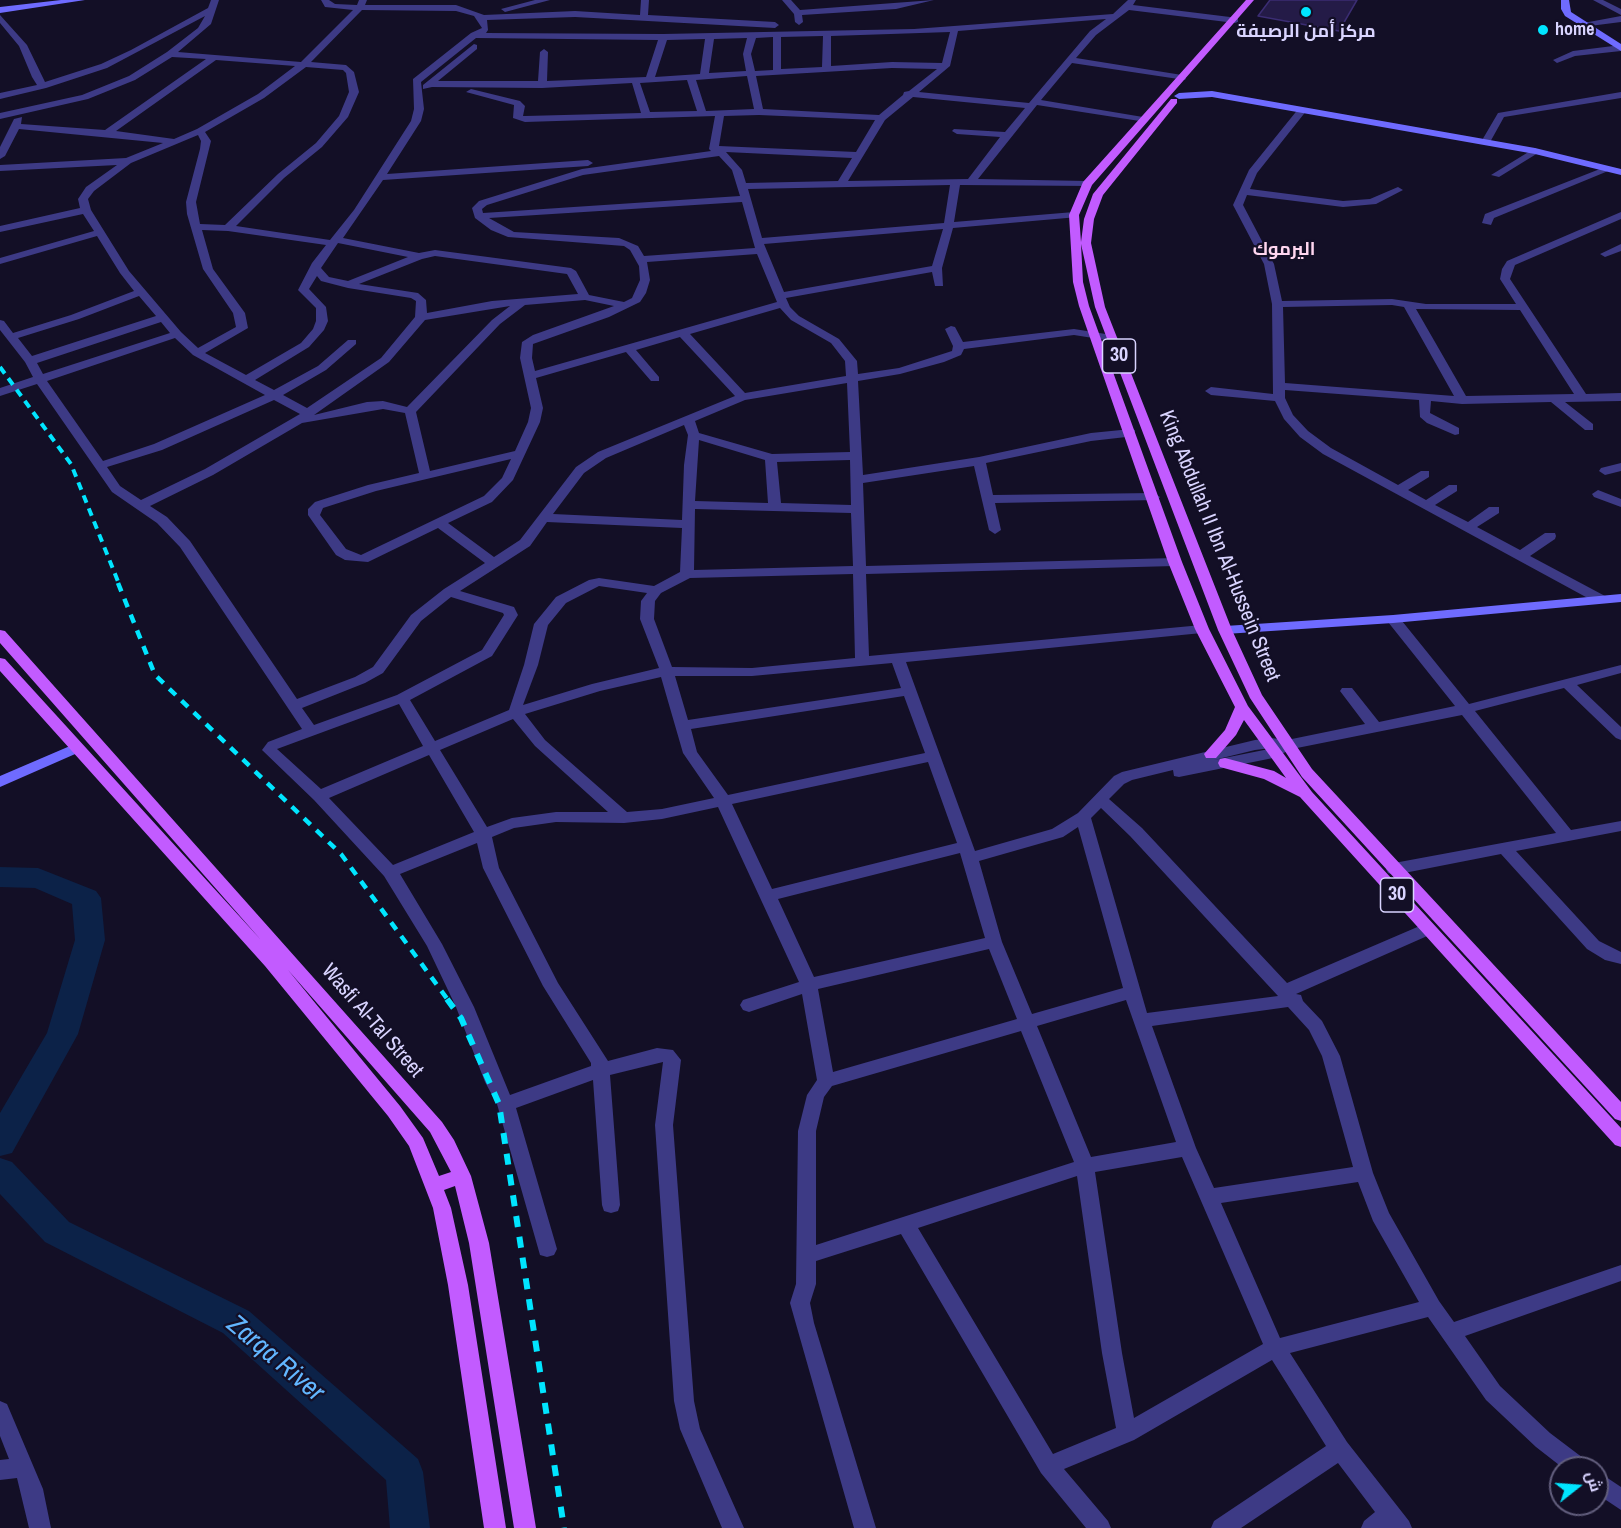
<!DOCTYPE html>
<meta charset="utf-8">
<style>
body{margin:0}
#map{position:relative;width:1621px;height:1528px;overflow:hidden;background:#130f26;font-family:"Archivo Narrow",Cairo,sans-serif}
canvas{display:block}
.north{position:absolute;left:1549px;top:1456px;width:60px;height:60px;box-sizing:border-box;background:#130f26;border:2px solid #625e7d;border-radius:50%;rotate:73deg;font-size:16px;font-weight:700;line-height:24px;text-align:center;color:#d9d4ff}
.north::after{content:'';display:block;margin:auto;width:21px;height:27px;background:#00e5ff;clip-path:polygon(50% 0,100% 100%,50% 72%,0 100%)}
</style>
<div id="map">
<canvas width="1621" height="1528"></canvas>
<div class="north">ش</div>
</div>
<script>
const ctx = document.querySelector('canvas').getContext('2d');
ctx.lineJoin = 'round';
const shape = rows => new Path2D(rows.map(r => 'M' + r).join(''));
function fill(path, color) { ctx.fillStyle = color; ctx.fill(path, 'evenodd'); }
function stroke(path, color, width, dash) { ctx.strokeStyle = color; ctx.lineWidth = width; ctx.lineCap = dash ? 'butt' : 'round'; ctx.setLineDash(dash || []); ctx.stroke(path); }
function write(font, color, halo, rows, align = 'center') {
  ctx.font = font + ' "Archivo Narrow",Cairo,sans-serif'; ctx.lineWidth = 4.5; ctx.setLineDash([]); ctx.textBaseline = 'middle'; ctx.strokeStyle = halo; ctx.fillStyle = color; for (const [text, x, y, turn = 0] of rows) {
    ctx.save(); ctx.translate(x, y); ctx.rotate((+turn || 0) * Math.PI / 180); ctx.textAlign = isNaN(turn) ? turn : align; if (halo) ctx.strokeText(text, 0, 0); ctx.fillText(text, 0, 0); ctx.restore();
  }
}
const river = shape([
 [0,867,38,868,96,891,101,898,105,940,78,1034,12,1153,0,1156,0,1113,47,1033,75,940,72,904,35,888,0,887,0,867],
 [0,1158,12,1162,69,1222,249,1311,418,1459,423,1472,430,1528,390,1528,386,1480,223,1333,45,1242,0,1194,0,1158]
]);
const building = shape([
 [1270,0,1357,0,1339,31,1258,16,1270,0]
]);
const street = shape([
 [211,0,219,0,211,24,178,52,301,62,353,10,325,7,321,0,329,0,335,4,357,5,359,0,367,0,365,5,456,5,484,15,575,11,640,15,641,0,649,0,648,15,775,22,779,25,775,28,575,17,487,20,488,30,486,33,663,34,914,29,1113,14,1128,0,1136,0,1133,5,1238,18,1238,22,1235,23,1129,10,1096,35,1076,58,1182,75,1186,78,1185,80,1072,63,1041,100,1143,117,1146,118,1146,122,1037,105,978,179,1087,181,1092,184,1091,186,960,185,954,222,1074,212,1079,215,1078,217,953,228,942,268,943,286,935,286,932,272,786,298,790,307,799,316,839,339,857,361,858,374,899,368,952,351,953,346,945,329,951,326,955,327,963,342,1074,329,1112,335,1118,338,1112,341,1074,335,964,349,961,355,944,362,900,374,858,381,863,475,979,457,1091,433,1131,429,1135,430,1135,436,1091,441,986,463,993,495,1154,493,1160,497,1158,500,995,503,1001,530,995,534,989,530,974,466,863,483,866,566,1175,558,1182,562,1175,566,866,574,869,656,1202,625,1209,629,1202,633,906,662,975,851,1052,829,1078,813,1114,776,1122,772,1255,740,1271,738,1287,740,1365,724,1340,691,1342,688,1352,688,1379,722,1455,706,1388,622,1386,619,1388,616,1398,616,1469,704,1621,665,1621,673,1577,685,1621,727,1621,740,1616,738,1564,688,1475,711,1571,830,1621,821,1621,831,1516,851,1599,941,1621,952,1621,964,1605,960,1587,949,1501,854,1394,875,1388,873,1386,869,1388,865,1394,863,1556,833,1462,715,1292,749,1273,758,1179,777,1174,776,1173,770,1132,780,1124,784,1109,799,1142,828,1287,983,1422,925,1434,925,1436,929,1434,933,1296,994,1301,995,1303,1001,1322,1021,1340,1056,1373,1173,1389,1213,1439,1301,1454,1322,1621,1265,1621,1281,1465,1336,1500,1386,1550,1433,1587,1461,1591,1468,1563,1468,1536,1447,1486,1400,1428,1317,1290,1353,1347,1442,1409,1521,1412,1528,1361,1528,1364,1521,1375,1512,1338,1463,1241,1528,1211,1528,1214,1521,1326,1446,1272,1360,1134,1440,1064,1469,1108,1521,1111,1528,1086,1528,1041,1473,901,1234,816,1261,816,1284,810,1303,814,1323,876,1528,854,1528,790,1303,796,1284,798,1131,807,1095,817,1080,802,994,749,1012,743,1010,740,1005,743,1000,799,982,718,807,662,819,624,823,556,822,514,828,492,837,499,868,558,983,608,1061,657,1048,673,1050,681,1060,673,1125,694,1401,700,1429,744,1528,722,1528,680,1429,674,1401,655,1125,663,1062,610,1075,620,1205,618,1211,611,1213,604,1211,602,1205,593,1080,516,1108,557,1249,554,1255,547,1257,540,1255,497,1104,485,1082,456,1007,427,946,384,876,314,800,262,750,268,742,302,729,180,547,157,523,112,492,37,384,0,396,0,388,33,377,25,362,0,330,0,320,4,321,13,333,71,315,134,291,120,273,97,236,0,264,0,258,94,231,83,214,0,232,0,226,80,208,78,199,86,187,117,165,0,171,0,165,126,158,163,143,19,129,5,156,0,159,0,147,14,119,22,117,21,124,105,130,206,59,172,57,135,80,88,99,0,119,0,113,82,95,129,76,167,52,198,28,205,16,107,68,46,88,0,99,0,93,37,85,32,77,19,46,0,23,0,15,27,45,45,82,101,64,131,50,208,8,211,0],
 [362,10,456,11,474,16,482,28,471,33,413,79,414,109,411,121,354,210,330,240,236,226,284,178,322,147,348,117,359,92,354,72,346,65,311,62,362,10],
 [1106,19,1090,31,1029,103,919,92,950,66,958,31,1106,19],
 [950,32,942,63,892,62,831,66,831,36,950,32],
 [823,36,822,67,781,69,781,37,823,36],
 [773,37,773,70,755,71,751,54,756,38,773,37],
 [476,38,658,40,646,77,547,81,548,52,544,49,540,52,538,81,438,81,477,49,477,45,474,44,423,85,423,89,432,87,542,88,632,83,641,113,525,116,523,116,525,106,520,101,471,89,466,92,514,105,513,118,525,122,715,116,709,149,711,151,582,169,479,201,472,208,475,218,491,230,508,237,624,246,630,250,639,266,640,280,632,298,624,302,589,295,576,271,571,268,435,250,419,253,343,238,383,180,588,166,593,163,588,160,387,174,421,121,424,109,421,82,476,38],
 [747,38,743,54,746,71,709,73,714,39,747,38],
 [705,39,700,74,655,77,667,40,705,39],
 [216,60,295,66,258,94,197,129,174,139,116,131,216,60],
 [306,67,343,70,346,73,349,92,339,116,316,143,278,174,225,225,200,224,196,202,211,141,205,132,264,98,306,67],
 [892,68,937,69,909,91,904,92,903,95,879,115,763,109,756,76,892,68],
 [747,76,754,109,706,111,696,80,747,76],
 [687,80,697,111,650,112,640,83,687,80],
 [913,97,1025,108,1005,132,954,129,952,131,957,134,1000,137,968,179,848,181,885,120,913,97],
 [759,115,875,120,856,152,719,146,724,116,759,115],
 [198,135,201,141,200,149,186,202,187,214,203,269,233,313,236,327,198,348,181,332,129,271,91,210,88,199,94,191,131,163,198,135],
 [726,152,852,158,838,181,746,183,742,170,726,152],
 [719,156,732,170,740,196,483,213,482,209,487,205,583,175,719,156],
 [950,185,944,223,762,238,748,189,950,185],
 [742,202,755,248,644,256,638,246,619,238,514,232,489,218,742,202],
 [943,229,932,266,784,292,764,244,943,229],
 [202,230,228,231,326,245,312,263,298,290,316,308,316,321,313,329,301,343,246,375,205,353,248,328,245,313,213,269,202,230],
 [338,243,408,257,348,281,329,277,321,268,338,243],
 [757,254,777,302,535,371,532,358,533,344,609,317,640,302,646,293,650,280,647,262,757,254],
 [435,256,567,274,578,294,492,301,427,313,426,300,418,293,359,284,422,259,435,256],
 [317,276,321,281,348,288,411,298,416,301,415,317,381,358,307,408,283,395,326,370,356,344,356,340,348,340,318,366,274,390,255,380,309,347,324,330,328,321,326,307,309,289,317,276],
 [139,296,156,316,32,356,18,338,79,319,139,296],
 [585,300,614,306,533,335,522,342,520,358,531,408,528,422,515,451,430,471,416,412,500,324,525,305,585,300],
 [510,306,492,320,407,407,383,401,367,402,314,415,389,362,425,320,510,306],
 [780,308,791,320,831,343,845,361,846,376,745,393,690,334,780,308],
 [161,322,170,333,43,374,37,363,161,322],
 [680,337,735,396,598,452,576,467,520,540,494,557,448,523,492,502,513,480,540,422,543,408,536,378,626,352,651,381,659,381,659,377,636,350,680,337],
 [175,338,193,355,265,395,154,444,103,461,47,381,175,338],
 [847,383,850,452,772,454,699,433,695,421,745,400,847,383],
 [274,400,300,414,205,469,141,500,120,486,107,467,162,450,274,400],
 [383,409,405,413,419,473,368,485,315,502,308,509,308,515,336,555,345,560,368,562,438,528,485,563,444,589,411,615,373,667,355,677,297,699,190,541,167,517,150,506,213,475,302,423,383,409],
 [684,425,688,435,684,465,682,520,553,514,584,473,606,458,684,425],
 [699,440,765,460,768,503,695,501,699,440],
 [511,459,502,478,484,496,361,555,346,549,320,515,323,508,376,491,511,459],
 [850,460,851,505,781,503,777,462,850,460],
 [695,509,851,513,853,566,694,570,695,509],
 [547,522,682,528,680,572,654,586,599,578,589,580,556,597,534,624,524,665,509,710,435,741,410,700,492,656,518,615,514,607,460,591,530,546,547,522],
 [853,574,855,658,752,668,672,667,654,619,655,601,661,593,690,578,853,574],
 [599,586,647,593,641,601,640,619,659,668,592,684,523,705,538,665,548,625,566,603,599,586],
 [451,597,503,613,504,615,482,650,397,695,314,725,302,708,365,683,383,673,421,621,451,597],
 [892,663,901,688,688,720,675,676,752,676,892,663],
 [661,677,683,753,714,798,662,809,627,812,545,740,525,714,600,691,661,677],
 [904,696,925,753,728,795,697,752,691,729,904,696],
 [399,704,423,746,321,789,277,749,399,704],
 [513,719,535,746,608,812,556,812,512,818,487,827,440,750,513,719],
 [1271,748,1269,749,1214,760,1255,750,1271,748],
 [429,755,474,832,393,865,329,798,429,755],
 [928,762,957,843,772,889,732,804,928,762],
 [1101,808,1130,836,1278,996,1147,1013,1091,818,1101,808],
 [1078,827,1123,988,1032,1014,1002,942,979,861,1063,837,1078,827],
 [477,843,483,868,543,986,591,1063,591,1066,510,1095,474,1007,442,944,400,874,477,843],
 [960,853,985,938,814,977,778,899,960,853],
 [989,949,1017,1019,833,1072,818,989,989,949],
 [1126,1000,1176,1142,1091,1157,1037,1026,1126,1000],
 [1288,1007,1309,1030,1322,1056,1353,1167,1214,1188,1196,1148,1152,1026,1288,1007],
 [1021,1031,1074,1162,816,1245,816,1131,824,1097,832,1086,1021,1031],
 [1182,1157,1263,1344,1134,1418,1122,1353,1095,1172,1182,1157],
 [1077,1176,1102,1353,1116,1428,1053,1454,918,1228,1077,1176],
 [1358,1182,1373,1221,1419,1302,1280,1338,1221,1203,1358,1182],
 [535,0,550,0,505,12,501,9,535,0],
 [782,0,791,0,800,10,934,0,896,9,802,15,803,22,799,25,795,22,794,14,782,0],
 [1593,0,1603,0,1621,9,1621,15,1593,0],
 [1621,16,1621,22,1582,27,1578,24,1621,16],
 [1621,45,1621,51,1575,56,1557,63,1553,60,1573,51,1621,45],
 [1621,92,1621,98,1504,117,1489,144,1481,142,1498,113,1621,92],
 [1302,107,1307,110,1257,173,1250,189,1343,201,1370,199,1398,187,1403,190,1376,204,1343,207,1247,195,1243,205,1274,264,1282,301,1392,299,1426,304,1516,304,1500,279,1502,269,1507,261,1621,212,1621,219,1515,265,1510,279,1586,394,1621,393,1621,401,1565,402,1593,424,1593,430,1585,430,1551,402,1462,404,1431,401,1430,413,1459,428,1459,434,1455,435,1427,423,1420,417,1419,400,1285,390,1285,398,1293,415,1308,431,1331,448,1398,485,1421,471,1429,471,1429,477,1408,490,1426,500,1449,485,1457,485,1457,491,1435,505,1468,522,1489,507,1499,507,1499,513,1477,527,1520,550,1545,533,1555,533,1556,536,1555,539,1530,556,1605,596,1607,599,1605,602,1595,602,1323,454,1300,437,1284,419,1275,401,1211,395,1205,391,1211,387,1273,394,1272,304,1264,264,1233,205,1249,170,1299,108,1302,107],
 [1392,305,1404,307,1454,396,1285,383,1283,307,1392,305],
 [1416,309,1520,310,1574,394,1466,396,1416,309],
 [1535,148,1540,151,1538,153,1499,177,1491,175,1535,148],
 [1605,167,1613,169,1494,218,1491,225,1482,223,1485,214,1605,167],
 [1621,244,1621,251,1605,257,1600,254,1621,244],
 [1621,463,1621,471,1605,475,1599,471,1601,468,1621,463],
 [1598,490,1621,499,1621,507,1594,497,1592,494,1598,490],
 [0,1401,7,1404,43,1489,51,1528,29,1528,17,1478,0,1480,0,1460,9,1459,0,1436,0,1401],
 [1597,1471,1621,1487,1621,1510,1597,1494,1597,1471]
]);
const secondary = shape([
 [61,0,85,0,0,13,0,7,61,0],
 [1561,0,1569,0,1571,12,1621,44,1621,51,1565,16,1561,9,1561,0],
 [1212,91,1535,148,1621,169,1621,175,1535,154,1212,97,1179,99,1174,96,1179,93,1212,91],
 [1621,594,1621,602,1393,623,1225,634,1218,630,1225,626,1393,615,1621,594],
 [77,743,84,748,82,751,0,787,0,776,77,743]
]);
const primary = shape([
 [1246,0,1254,0,1092,185,1079,215,1081,242,1084,219,1093,194,1171,99,1177,99,1177,103,1103,195,1094,219,1091,243,1105,307,1232,630,1262,695,1312,769,1621,1102,1621,1121,1615,1119,1302,777,1250,698,1218,630,1095,307,1081,244,1083,282,1089,306,1182,562,1209,629,1248,706,1312,792,1621,1128,1621,1147,1615,1145,1300,797,1264,779,1220,767,1218,763,1220,759,1225,758,1274,771,1286,778,1244,720,1236,735,1216,758,1206,758,1204,754,1225,730,1235,707,1195,629,1168,562,1079,306,1073,282,1069,215,1083,182,1246,0],
 [0,630,5,631,442,1122,454,1140,471,1176,489,1243,536,1528,514,1528,469,1243,455,1186,444,1190,451,1208,468,1285,506,1528,484,1528,448,1285,433,1208,409,1146,388,1116,265,966,0,671,0,658,5,659,261,940,0,643,0,630],
 [288,970,430,1132,451,1172,439,1176,423,1138,400,1106,288,970]
]);
const railFar2 = shape([
 [0,367,71,464,119,584]
]);
const railFar1 = shape([
 [118,583,155,675,341,854,448,1000]
]);
const rail = shape([
 [447,999,461,1018,499,1104,564,1528]
]);
const markers = [
 [1306,12,6,"#00e5ff"],
 [1543,30,6,"#00e5ff"]
];
const farPoinames = [
 ["home",1555,30],
 ["مركز أمن الرصيفة",1306,32,"center"]
];
const farNeighbourhoodnames = [
 ["اليرموك",1284,250]
];
const shields = [
 [1119,356,33],
 [1397,895,33]
];
const shieldNames = [
 ["30",1119,356],
 ["30",1397,895]
];
const streetNames = [
 ["King Abdullah II Ibn Al-Hussein Street",1219,546,68],
 ["Wasfi Al-Tal Street",372,1021,49]
];
const nearWaternames = [
 ["Zarqa River",275,1359,40]
];
fill(river, '#0c2248');
fill(building, '#241b47');
stroke(building, '#3b2d73', 1.5);
fill(street, '#3d3a85');
fill(secondary, '#6f6bff');
fill(primary, '#c25bff');
stroke(railFar2, '#00e5ff', 4, [8, 6]);
stroke(railFar1, '#00e5ff', 4.5, [9, 8]);
stroke(rail, '#00e5ff', 6, [11, 10]);
for (const [x, y, r, color] of markers) { const dot = new Path2D(); dot.arc(x, y, r, 0, 2 * Math.PI); ctx.fillStyle = color; ctx.fill(dot); stroke(dot, '#130f26', 2); }
write('bold 18px', '#d9d4ff', '#130f26', farPoinames, 'left');
write('bold 18px', '#ffd6f0', '#130f26', farNeighbourhoodnames);
for (const [x, y, w] of shields) { const box = new Path2D(); box.roundRect(x - w / 2, y - 17, w, 34, 4.5); ctx.fillStyle = '#130f26'; ctx.fill(box); stroke(box, '#d9d4ff', 1.5); }
write('bold 20px', '#d9d4ff', null, shieldNames);
write('21px', '#d9d4ff', '#130f26', streetNames);
write('italic 27px', '#62b6ff', '#130f26', nearWaternames);
</script>
